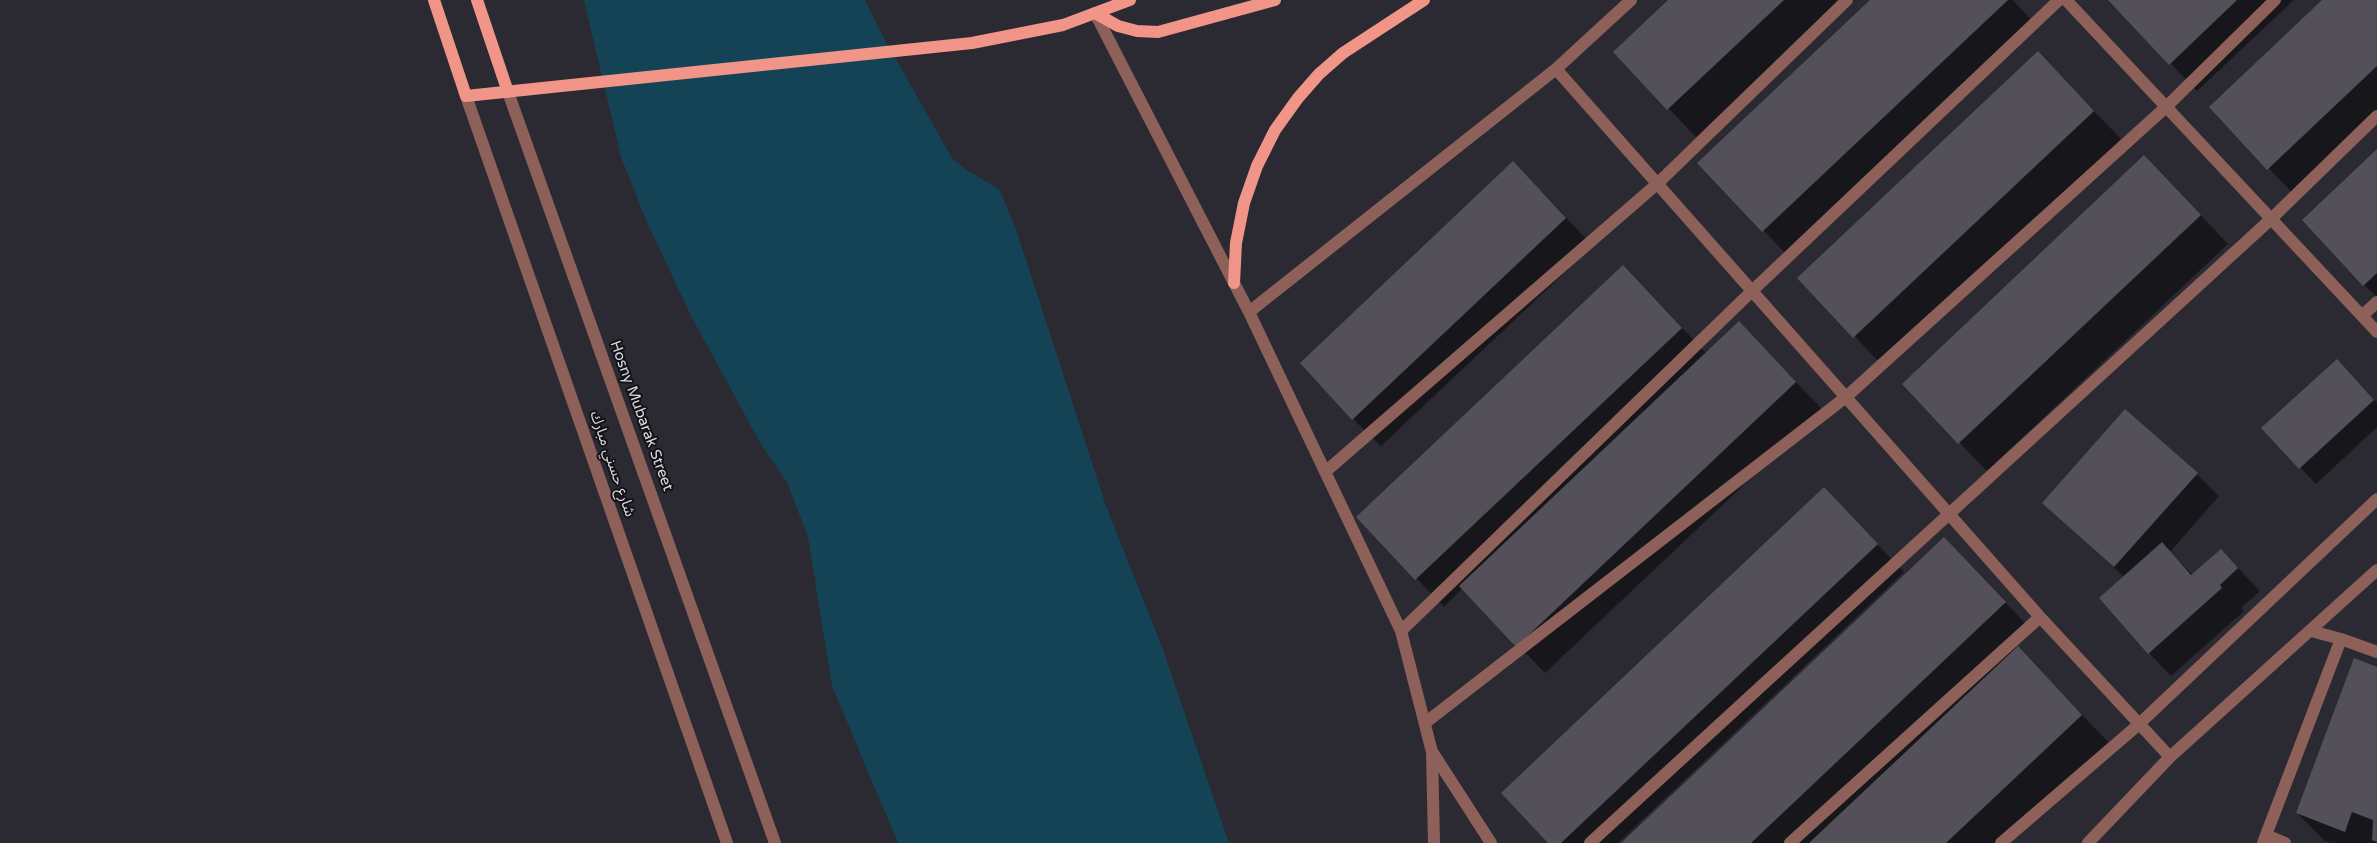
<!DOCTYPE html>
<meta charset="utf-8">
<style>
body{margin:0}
canvas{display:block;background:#2b2931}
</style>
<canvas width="2377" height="843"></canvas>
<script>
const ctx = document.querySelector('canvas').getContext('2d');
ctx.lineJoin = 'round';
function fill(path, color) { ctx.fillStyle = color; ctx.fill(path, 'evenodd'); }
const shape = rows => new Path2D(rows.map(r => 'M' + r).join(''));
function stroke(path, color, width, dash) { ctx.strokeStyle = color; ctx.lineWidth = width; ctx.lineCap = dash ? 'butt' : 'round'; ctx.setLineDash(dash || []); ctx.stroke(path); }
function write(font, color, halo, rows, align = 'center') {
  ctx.font = font + ' "Varela Round","Noto Sans Arabic",sans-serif'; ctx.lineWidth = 4; ctx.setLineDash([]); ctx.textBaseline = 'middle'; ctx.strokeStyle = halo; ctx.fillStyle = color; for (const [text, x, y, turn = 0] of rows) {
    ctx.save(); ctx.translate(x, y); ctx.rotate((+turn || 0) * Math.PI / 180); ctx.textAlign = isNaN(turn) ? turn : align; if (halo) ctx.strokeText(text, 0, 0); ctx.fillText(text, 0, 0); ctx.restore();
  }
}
const water = shape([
 [584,0,865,0,881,33,952,158,968,171,999,189,1006,205,1016,229,1106,506,1162,647,1229,843,898,843,832,686,808,537,787,482,762,446,691,316,646,220,621,157]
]);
const shadow = shape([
 [1670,0,1840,0,1696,137,1615,52],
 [1872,0,2013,0,2037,26,1791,259,1699,163],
 [2110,0,2294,0,2197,91],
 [2324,0,2377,0,2377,120,2296,197,2211,107],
 [2038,53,2121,139,1882,365,1799,278],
 [2377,151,2377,297,2364,285],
 [2144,156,2228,244,1987,471,1903,384],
 [1541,191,1593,246,1381,446,1353,419],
 [1650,294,1707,354,1739,323,1823,410,1545,673,1463,588,1444,607,1358,517],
 [2352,376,2377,403,2377,427,2316,484,2263,428],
 [2197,474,2219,496,2170,552,2193,575,2221,550,2260,591,2241,608,2244,611,2171,676,2149,653,2124,577,2044,502],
 [1824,489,1904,572,1618,843,1550,843],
 [1972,566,2032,631,2016,646,2109,743,2003,843,1622,843],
 [2377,668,2377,843,2331,843,2325,841,2297,813]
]);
const building = shape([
 [1668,0,1784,0,1667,110,1613,52],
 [1870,0,2008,0,1762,232,1697,163],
 [2108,0,2237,0,2169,65],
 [2322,0,2377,0,2377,66,2267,170,2209,107],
 [2038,51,2094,111,1853,338,1797,278],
 [2377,149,2377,273,2363,286,2302,220],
 [2144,155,2201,215,1958,444,1902,384],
 [1513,161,1566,218,1352,420,1300,363],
 [1623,265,1682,328,1415,580,1356,517],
 [1739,321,1796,382,1516,647,1459,586],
 [2337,359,2374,400,2299,469,2261,428],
 [2125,409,2198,473,2114,567,2042,503],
 [1824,487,1878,544,1561,843,1548,843,1501,793],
 [1944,537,2006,602,1751,843,1621,843],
 [2162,542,2191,575,2221,549,2238,568,2220,585,2222,588,2148,654,2099,598],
 [2018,646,2082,715,1946,843,1809,843],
 [2354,658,2377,667,2377,842,2372,840,2373,820,2352,812,2345,832,2296,813]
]);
const minor = shape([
 [2066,0,2377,332],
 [1095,13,1249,312,1401,631,1432,752,1434,843],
 [1556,69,2040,617,2170,757],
 [508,92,775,843],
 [466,96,727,843],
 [1249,312,1556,69,1631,0],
 [2362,316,2377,302],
 [1325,472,1657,184,1847,0],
 [1401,631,1752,291,2059,0],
 [2311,631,2341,639,2377,652],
 [1425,723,1846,397,2166,107,2275,0],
 [1433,753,1491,843],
 [2266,835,2285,843],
 [1590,843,2271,219,2377,116],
 [1790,843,2040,617],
 [2001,843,2138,725,2377,499],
 [2088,843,2170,757,2377,570],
 [2263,843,2341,639]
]);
const major = shape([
 [434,0,466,96,972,43,1063,25,1130,0],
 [477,0,508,92],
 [1095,13,1118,26,1137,31,1158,32,1275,0],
 [1234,283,1236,243,1244,203,1257,166,1275,130,1298,98,1319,74,1343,53,1424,0]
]);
const streetNames = [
 ["Hosny Mubarak Street",641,416,70],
 ["شارع حسني مبارك",612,464,71]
];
fill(water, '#134354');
fill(shadow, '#0007');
fill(building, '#535059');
stroke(minor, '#8d615a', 12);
stroke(major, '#f09588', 12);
write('15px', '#dbdadf', '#131216', streetNames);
</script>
